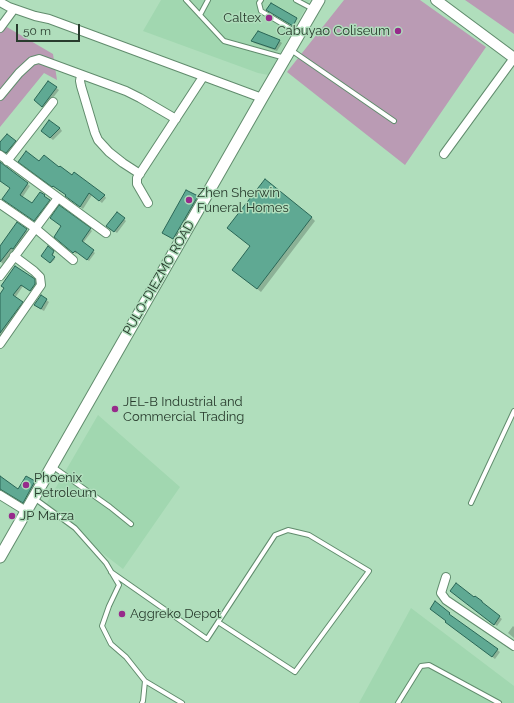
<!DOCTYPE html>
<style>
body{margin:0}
#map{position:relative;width:514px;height:703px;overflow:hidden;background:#b0debc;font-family:Raleway,sans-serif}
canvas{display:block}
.scale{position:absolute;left:16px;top:24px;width:64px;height:18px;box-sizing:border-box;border:2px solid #283b2d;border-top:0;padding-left:5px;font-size:12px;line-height:14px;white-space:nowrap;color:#283b2d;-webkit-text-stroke:3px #b0debc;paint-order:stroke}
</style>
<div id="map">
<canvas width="514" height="703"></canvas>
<div class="scale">50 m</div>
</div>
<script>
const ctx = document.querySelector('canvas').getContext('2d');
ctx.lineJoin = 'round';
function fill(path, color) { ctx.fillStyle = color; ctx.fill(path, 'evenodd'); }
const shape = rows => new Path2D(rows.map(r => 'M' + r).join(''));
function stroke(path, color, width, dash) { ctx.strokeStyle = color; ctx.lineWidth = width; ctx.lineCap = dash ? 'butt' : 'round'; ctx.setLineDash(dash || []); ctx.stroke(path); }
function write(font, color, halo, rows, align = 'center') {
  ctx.font = font + ' Raleway,sans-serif'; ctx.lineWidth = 3; ctx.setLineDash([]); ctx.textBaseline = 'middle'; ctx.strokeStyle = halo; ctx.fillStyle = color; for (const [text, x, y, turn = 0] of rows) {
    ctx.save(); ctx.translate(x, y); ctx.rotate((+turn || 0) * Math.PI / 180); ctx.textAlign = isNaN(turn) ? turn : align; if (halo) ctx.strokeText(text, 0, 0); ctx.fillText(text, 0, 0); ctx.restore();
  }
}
const built = shape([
 [161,0,310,0,268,75,258,73,143,31],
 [98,415,180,487,123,569,44,508],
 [411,608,514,686,514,703,359,703]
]);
const green = shape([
 [344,0,420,0,486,47,405,165,287,72],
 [465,0,514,0,514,34],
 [0,23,53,54,57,80,44,73,0,127]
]);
const shadow = shape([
 [252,41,279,41,282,43,277,51,254,43],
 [48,82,59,90,45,108,37,103],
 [60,128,62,131,53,140,44,133],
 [7,135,17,144,9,154,4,151,0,152,0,151,6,150,0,149,0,144],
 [39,162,72,177,104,195,106,198,102,203,92,195,83,209,69,199,67,195,56,188,55,188,22,164],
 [0,163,30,186,22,198,32,205,41,193,51,203,37,222,6,201,11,188,0,181],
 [197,197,199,200,176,241,166,235],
 [311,217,315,221,261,292,237,273],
 [124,219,126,221,117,233,110,228],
 [62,227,90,229,92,231,83,243,95,253,89,261,78,252,76,254,57,239],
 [26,230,28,232,16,251,14,250,3,264,0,261,0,246],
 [48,247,54,253,52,256,55,259,51,263,42,255],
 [34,280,37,283,37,286,33,293,23,286,15,298,24,305,0,338,0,296,5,289],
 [41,296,49,302,44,311,37,307],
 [0,477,18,491,27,477,37,484,25,504,0,488],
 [464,600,484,605,502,619,497,626],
 [433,611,449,614,451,616,500,652,495,659,449,624,447,621],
 [513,626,514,627,514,638,508,633]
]);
const building = shape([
 [271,3,297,18,293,26,266,10,271,3],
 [258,31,280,40,275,49,251,41,258,31],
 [48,81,57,87,42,107,34,100,48,81],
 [49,120,60,128,50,138,41,131,49,120],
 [7,134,16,141,6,153,0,150,0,142,7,134],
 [26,151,39,161,44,155,59,167,60,166,72,175,74,172,105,195,99,201,89,193,80,207,65,196,66,195,53,186,52,187,18,162,26,151],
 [0,162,28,183,20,195,32,203,40,192,45,195,44,196,50,200,34,221,2,199,10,188,0,181,0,162],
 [265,179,312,217,257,289,232,270,250,246,227,228,265,179],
 [186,190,198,196,173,239,162,233,186,190],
 [59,205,91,228,82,241,94,250,87,260,75,251,73,253,54,237,61,226,50,218,59,205],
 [117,212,125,218,114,232,106,226,117,212],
 [17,222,27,229,13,249,11,248,0,262,0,246,17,222],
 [48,246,54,251,52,255,55,257,50,263,41,256,48,246],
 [15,266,35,279,35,284,30,291,21,285,13,295,23,302,0,333,0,294,4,288,1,286,15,266],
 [41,295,47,299,41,309,34,305,41,295],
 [0,476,18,489,26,476,35,481,23,503,0,489,0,476],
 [456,583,474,597,475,596,482,601,482,602,500,616,494,625,450,591,456,583],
 [435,601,450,613,449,614,498,649,492,657,453,628,445,622,446,621,430,609,435,601]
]);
const service = shape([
 [186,0,224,41,285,58],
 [261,0,259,3,261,11,299,34],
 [296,0,313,9],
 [200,15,208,0],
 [291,50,394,121],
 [52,466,110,507,131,524],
 [34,498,75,528,106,563,119,585,109,606,102,626,111,644,126,657,145,681,143,701,142,703],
 [471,503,514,411],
 [111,572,207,639,275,535,288,530,309,535,369,571,295,672,218,622],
 [145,681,182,703],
 [398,703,421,666,429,665,499,703]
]);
const minor = shape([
 [0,2,9,7,35,16,49,19,262,98],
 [0,28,14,9],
 [81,75,80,81,81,86,95,133,98,140,109,152,123,163,140,174],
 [0,96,19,73,32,61,39,59,126,91,140,98,176,119],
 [444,154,514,58],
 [0,155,106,233],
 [7,161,53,102],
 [148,203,137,184,137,178,203,77],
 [0,204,35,228,73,260],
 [0,276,58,198],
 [0,344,41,285,40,277,34,271,14,256],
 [0,495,26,511],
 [446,577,441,593,446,600,514,646]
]);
const tertiary = shape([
 [436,0,514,58]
]);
const secondary = shape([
 [0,557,262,98,319,0]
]);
const markers = [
 [269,18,4,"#972a8b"],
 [398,31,4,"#972a8b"],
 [189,200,4,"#972a8b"],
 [115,409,4,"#972a8b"],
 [26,485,4,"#972a8b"],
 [12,516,4,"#972a8b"],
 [122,614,4,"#972a8b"]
];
const poiNames = [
 ["Caltex",261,18,"right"],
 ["Cabuyao Coliseum",390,31,"right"],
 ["Zhen Sherwin",197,193],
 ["Funeral Homes",197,208],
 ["JEL-B Industrial and",123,402],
 ["Commercial Trading",123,417],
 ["Phoenix",34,478],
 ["Petroleum",34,493],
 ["JP Marza",20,516],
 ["Aggreko Depot",130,614]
];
const streetNames = [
 ["PULO-DIEZMO ROAD",159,278,-60]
];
fill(built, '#a1d7b0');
fill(green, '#ba9bb4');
fill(shadow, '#0003');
fill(building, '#5fa993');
stroke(building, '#2a6656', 1);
stroke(service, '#618c6d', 6);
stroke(minor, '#618c6d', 10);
stroke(tertiary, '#618c6d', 12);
stroke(secondary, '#618c6d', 13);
stroke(service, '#fff', 4);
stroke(minor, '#fff', 8);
stroke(tertiary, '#fff', 10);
stroke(secondary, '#fff', 11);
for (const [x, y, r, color] of markers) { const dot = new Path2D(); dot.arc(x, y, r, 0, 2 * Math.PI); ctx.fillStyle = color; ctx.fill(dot); stroke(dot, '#b0debc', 1.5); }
write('13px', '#283b2d', '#b0debc', poiNames, 'left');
write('13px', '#283b2d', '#b0debc', streetNames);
</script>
